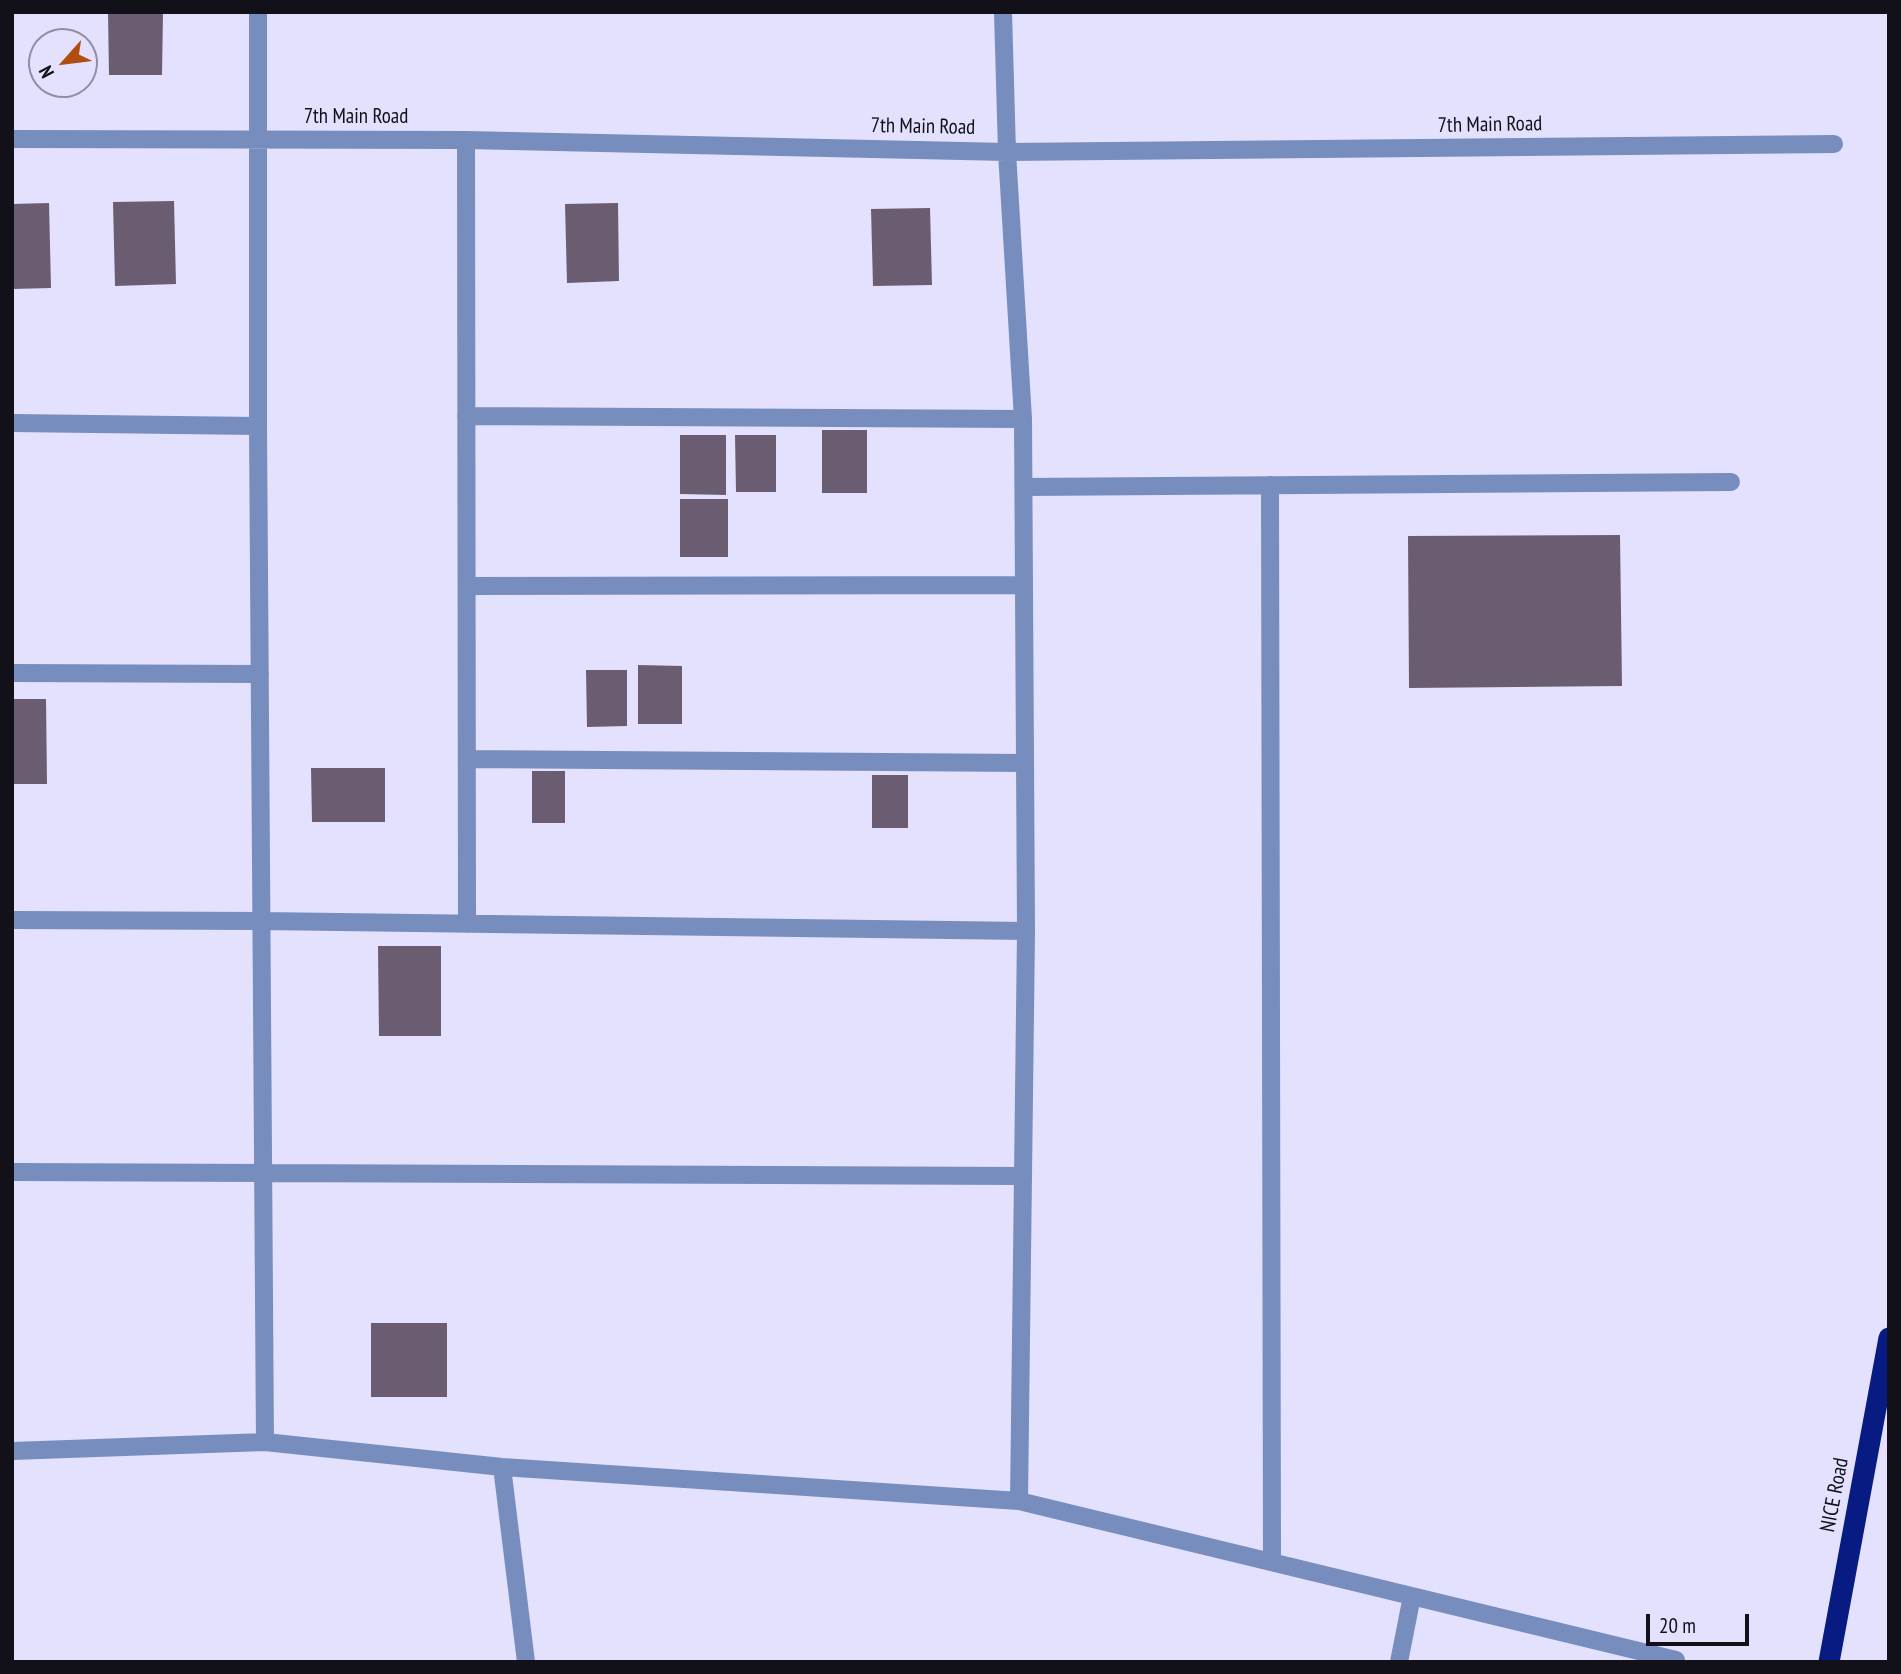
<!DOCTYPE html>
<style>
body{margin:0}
#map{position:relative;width:1901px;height:1674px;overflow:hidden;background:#e3e1fd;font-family:"PT Sans Narrow",sans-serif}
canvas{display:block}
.frame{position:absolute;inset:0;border:14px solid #12111a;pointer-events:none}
.north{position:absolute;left:28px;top:28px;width:70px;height:70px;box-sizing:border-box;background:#e3e1fd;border:2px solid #8f8ea2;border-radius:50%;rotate:242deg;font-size:19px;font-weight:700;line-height:28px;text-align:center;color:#12111a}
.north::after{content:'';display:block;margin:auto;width:24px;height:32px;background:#b04e11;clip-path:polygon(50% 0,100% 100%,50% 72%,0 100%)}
.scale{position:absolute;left:1646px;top:1614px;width:103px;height:32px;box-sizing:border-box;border:4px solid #12111a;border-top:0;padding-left:9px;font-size:21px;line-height:24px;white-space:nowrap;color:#12111a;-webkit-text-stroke:5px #e3e1fd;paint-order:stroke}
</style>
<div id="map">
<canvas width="1901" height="1674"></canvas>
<div class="frame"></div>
<div class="north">N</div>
<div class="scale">20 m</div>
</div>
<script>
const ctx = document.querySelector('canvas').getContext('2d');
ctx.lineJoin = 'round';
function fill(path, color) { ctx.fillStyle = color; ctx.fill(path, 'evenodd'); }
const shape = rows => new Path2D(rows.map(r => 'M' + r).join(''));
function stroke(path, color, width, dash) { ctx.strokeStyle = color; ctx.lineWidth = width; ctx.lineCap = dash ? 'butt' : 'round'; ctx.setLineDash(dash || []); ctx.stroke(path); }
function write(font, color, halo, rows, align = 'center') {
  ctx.font = font + ' "PT Sans Narrow",sans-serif'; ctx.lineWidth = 5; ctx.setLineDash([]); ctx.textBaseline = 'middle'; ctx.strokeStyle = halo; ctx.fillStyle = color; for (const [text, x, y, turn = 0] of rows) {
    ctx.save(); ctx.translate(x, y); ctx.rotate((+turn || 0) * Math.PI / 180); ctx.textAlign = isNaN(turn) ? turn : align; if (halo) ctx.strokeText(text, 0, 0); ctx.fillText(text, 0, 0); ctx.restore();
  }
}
const building = shape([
 [108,12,163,12,162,75,109,75],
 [174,201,176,284,115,286,113,202],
 [49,203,51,288,12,289,12,204],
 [618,203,619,281,567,283,565,204],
 [930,208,932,285,873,286,871,209],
 [822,430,867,430,867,493,822,493],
 [680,435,726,435,726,495,680,494],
 [735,435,776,435,776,492,736,492],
 [680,499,728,499,728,557,680,557],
 [1620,535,1622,686,1409,688,1408,536],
 [638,665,682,666,682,724,638,724],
 [586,670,627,670,627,726,587,727],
 [12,699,46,699,47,784,12,784],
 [311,768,385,768,385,822,312,822],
 [532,771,565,771,565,823,532,823],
 [872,775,908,775,908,828,872,828],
 [378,946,441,946,441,1036,379,1036],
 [371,1323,447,1323,447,1397,371,1397]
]);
const street = shape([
 [258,12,258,426,265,1442],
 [1003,12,1007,152,1023,419,1026,931,1019,1501],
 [12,139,466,140,1007,152,1834,144],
 [466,140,467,924],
 [466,416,1023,419],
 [12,423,258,426],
 [1270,485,1272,1562],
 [1024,487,1731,482],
 [467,586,1024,585],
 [12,673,260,674],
 [467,759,1025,763],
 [12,920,262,921,1026,931],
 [12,1172,1023,1176],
 [12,1451,265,1442,502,1467,1019,1501,1676,1660,1676,1662],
 [502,1467,526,1662],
 [1399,1662,1412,1596]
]);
const highway = shape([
 [1829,1662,1889,1338]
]);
const streetNames = [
 ["7th Main Road",356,117],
 ["7th Main Road",1490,125,-1],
 ["7th Main Road",923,127,1],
 ["NICE Road",1835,1495,-79]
];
fill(building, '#6a5d72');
stroke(street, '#778dbd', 18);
stroke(highway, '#071b83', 21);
write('21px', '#12111a', '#e3e1fd', streetNames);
</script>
